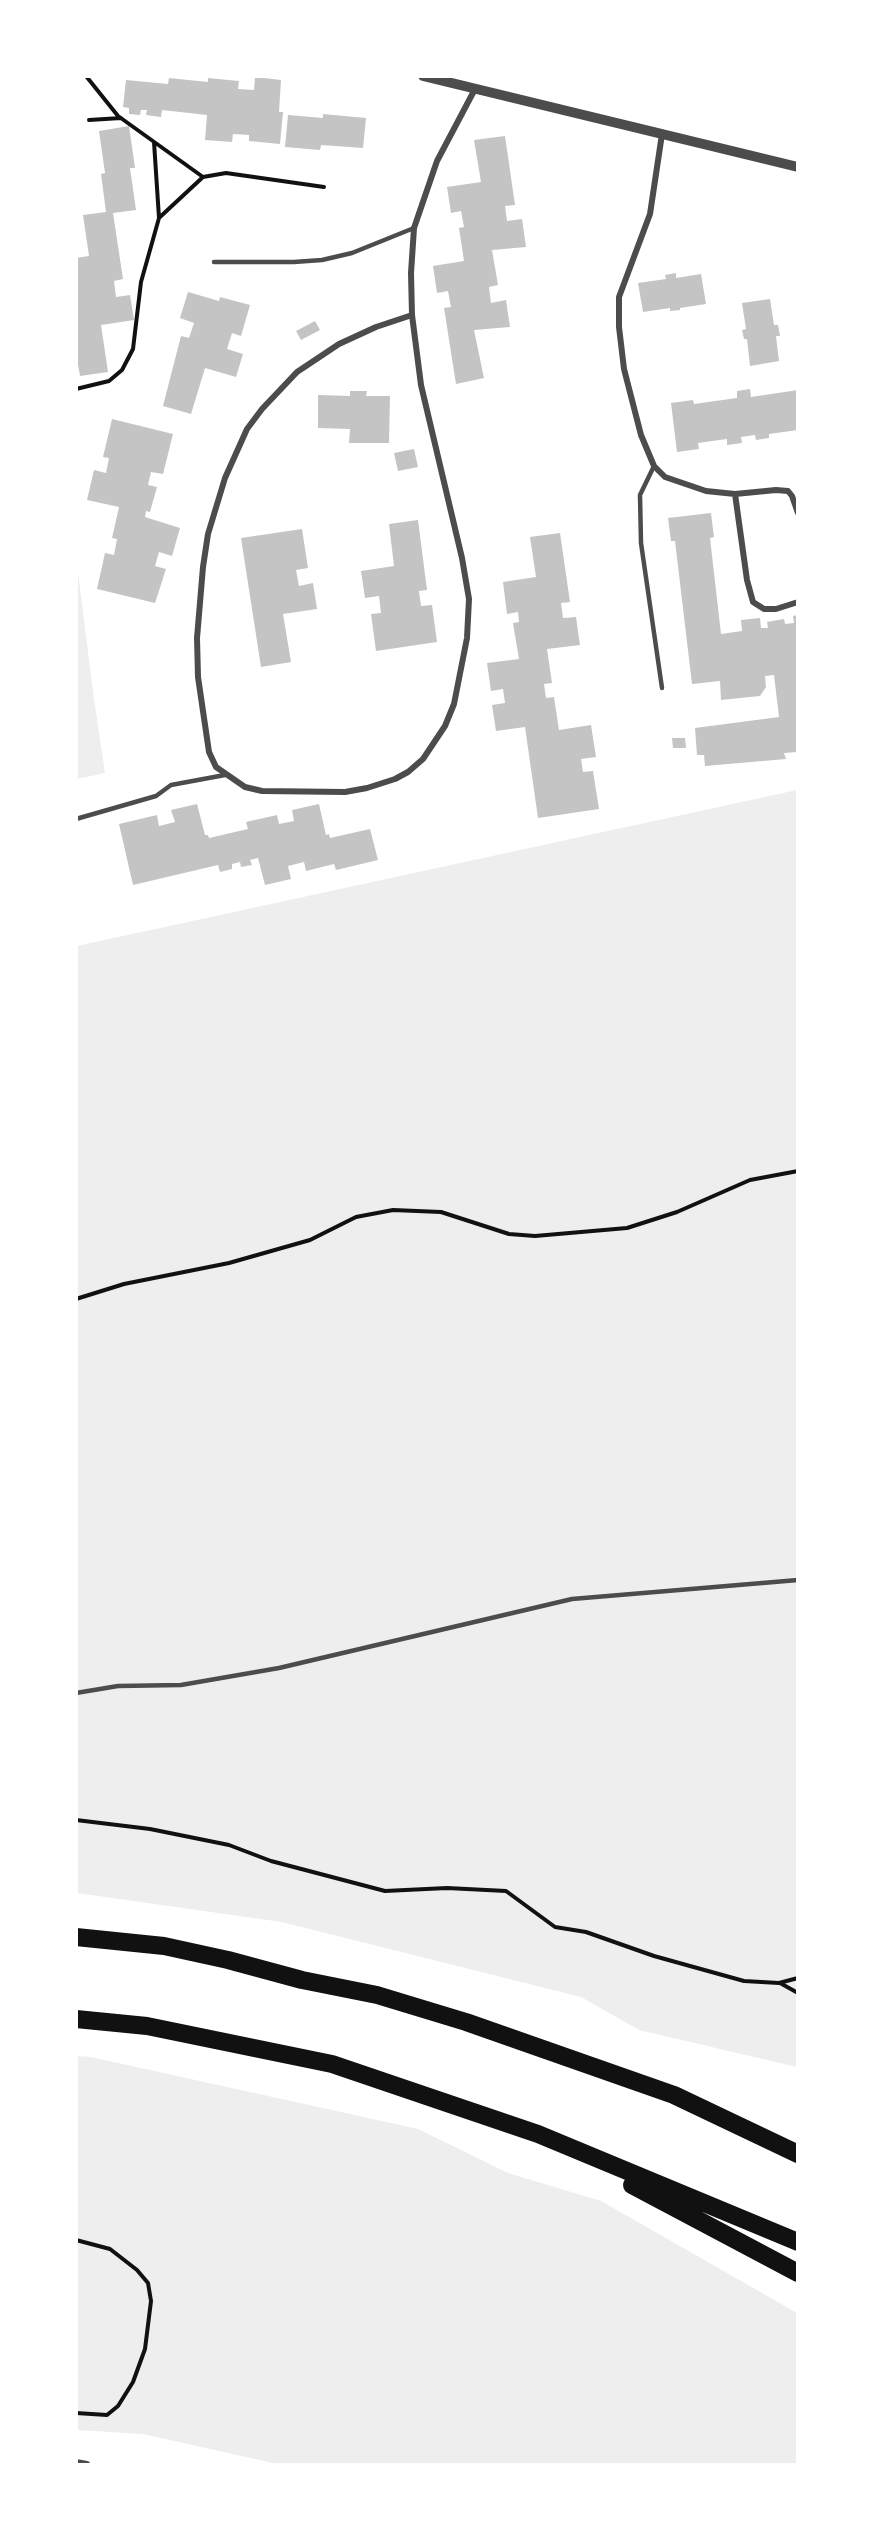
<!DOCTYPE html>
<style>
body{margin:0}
#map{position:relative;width:874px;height:2541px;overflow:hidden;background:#fff;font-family:Mulish,sans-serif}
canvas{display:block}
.frame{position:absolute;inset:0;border:78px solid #fff;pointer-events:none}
</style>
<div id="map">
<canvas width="874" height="2541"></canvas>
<div class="frame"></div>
</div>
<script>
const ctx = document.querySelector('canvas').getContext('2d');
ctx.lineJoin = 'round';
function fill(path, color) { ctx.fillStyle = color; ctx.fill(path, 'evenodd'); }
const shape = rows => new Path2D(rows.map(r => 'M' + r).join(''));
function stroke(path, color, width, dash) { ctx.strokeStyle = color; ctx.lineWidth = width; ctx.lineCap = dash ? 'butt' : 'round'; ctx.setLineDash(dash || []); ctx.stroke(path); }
const green = shape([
 [76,557,94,699,105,773,77,779],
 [797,790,797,2067,639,2030,581,1997,282,1922,77,1893,77,946],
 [76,2056,91,2057,418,2129,508,2173,601,2201,797,2313,797,2464,277,2464,143,2434,77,2430]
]);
const building = shape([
 [255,77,281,80,279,112,283,112,280,144,249,141,249,135,233,134,232,142,205,140,207,115,162,110,161,117,146,115,147,110,141,110,140,115,129,114,129,108,123,107,126,80,168,84,169,78,208,82,208,78,239,81,238,89,254,90],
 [323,114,366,118,363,148,321,145,320,150,285,147,288,115,323,118],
 [129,126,135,168,130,168,136,210,113,213,123,279,114,281,116,297,130,295,134,320,101,325,108,372,80,376,76,353,76,258,89,256,83,215,106,212,101,174,105,173,99,131],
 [505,136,515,205,505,206,507,221,522,219,526,247,492,250,498,285,489,287,491,303,506,300,510,327,474,330,484,378,456,384,444,308,451,307,448,291,437,293,433,266,464,261,459,228,464,227,461,211,451,213,447,187,481,182,474,140],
 [676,273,676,278,701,274,706,304,680,308,680,310,670,311,670,308,643,312,638,283,666,279,665,275],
 [188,292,219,301,220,297,250,305,241,336,232,333,227,349,243,354,236,377,205,368,191,414,163,406,181,336,189,338,194,323,180,318],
 [770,299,774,325,778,325,780,336,776,336,779,361,750,366,747,339,744,339,742,330,746,329,742,303],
 [315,321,320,330,301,340,296,331],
 [750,389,751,397,798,390,798,430,769,434,769,438,756,440,755,435,741,437,742,443,727,445,727,439,698,443,699,449,677,452,671,403,693,400,694,404,737,398,737,391],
 [350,391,367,391,366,396,390,396,389,443,349,443,350,429,318,428,318,395,350,396],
 [112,419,173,434,163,474,151,472,148,485,157,487,150,512,146,511,145,517,180,528,172,556,159,552,155,566,166,569,155,603,97,589,105,553,114,555,117,539,112,538,119,507,87,500,94,470,106,473,109,458,103,457],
 [414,449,418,467,398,471,394,453],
 [711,513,714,537,710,538,721,634,742,631,741,620,760,618,761,628,768,628,767,622,784,619,785,624,794,623,793,616,798,615,798,752,784,753,786,759,705,766,704,755,697,755,695,728,779,717,774,675,765,676,766,687,760,696,721,700,720,681,692,684,675,541,671,541,668,518],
 [418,520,427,590,419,591,421,606,432,605,437,642,376,651,371,614,381,613,379,596,365,598,361,571,394,566,389,524],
 [302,529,308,568,296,570,299,586,313,583,317,609,283,614,291,662,261,667,241,538],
 [560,533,570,602,561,603,563,618,576,617,580,645,547,649,552,683,544,684,546,698,554,697,559,730,591,725,596,757,581,759,583,772,593,771,599,809,538,818,525,727,496,731,492,705,505,703,503,689,491,691,487,663,519,659,513,623,519,622,518,612,507,614,503,582,536,577,530,537],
 [672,738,685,738,686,748,673,748],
 [197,804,205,835,208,835,209,838,248,829,246,822,277,815,279,824,294,821,292,810,319,804,326,835,329,834,330,838,370,829,378,860,336,870,334,864,306,871,304,862,288,866,291,879,265,885,258,858,250,860,252,865,241,867,240,862,232,864,232,869,220,872,218,865,133,885,119,824,157,815,159,826,175,822,171,810]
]);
const path = shape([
 [86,76,118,116,203,177],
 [89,120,121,118],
 [160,217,203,177,226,173,324,187],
 [76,389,109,381,122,370,133,349,141,282,159,218,154,142],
 [76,1299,124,1284,229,1263,310,1240,356,1217,393,1210,441,1212,509,1234,535,1236,627,1228,677,1212,750,1180,798,1171],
 [76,1820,150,1829,229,1845,271,1861,385,1891,447,1888,506,1891,555,1927,586,1932,654,1956,744,1981,779,1983,798,1978],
 [780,1983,798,1993],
 [76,2240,110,2249,137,2270,148,2283,151,2301,145,2349,133,2382,118,2406,107,2415,76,2413]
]);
const service = shape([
 [214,262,294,262,322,260,352,253,414,228],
 [654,466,640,495,641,543,662,688],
 [76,819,156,796,171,785,225,775],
 [76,1693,118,1686,181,1685,279,1668,572,1599,798,1580]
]);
const minor = shape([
 [662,134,650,214,619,297,619,327,624,369,641,435,654,466,665,477,706,491,735,494,776,490,788,491,792,496,798,513],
 [412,315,421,385,462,558,469,599,467,638,454,704,445,726,423,759,408,772,395,779,367,788,345,792,262,791,245,787,216,767,209,752,198,677,197,638,203,567,208,534,225,478,247,429,262,409,297,372,339,344,376,327,412,315,411,273,414,228,437,161,475,89],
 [735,494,747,580,753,602,764,609,776,609,798,602],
 [76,2462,87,2464]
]);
const tertiary = shape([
 [423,76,798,167]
]);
const motorway = shape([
 [76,1937,164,1946,228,1960,302,1980,377,1995,466,2022,674,2095,798,2154],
 [76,2019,147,2026,332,2064,538,2134,798,2242],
 [632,2185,798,2273]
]);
fill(green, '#eee');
fill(building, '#c4c4c4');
stroke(path, '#111', 4);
stroke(service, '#4c4c4c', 4.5);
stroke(minor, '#4c4c4c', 6);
stroke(tertiary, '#4c4c4c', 10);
stroke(motorway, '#111', 18);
</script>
